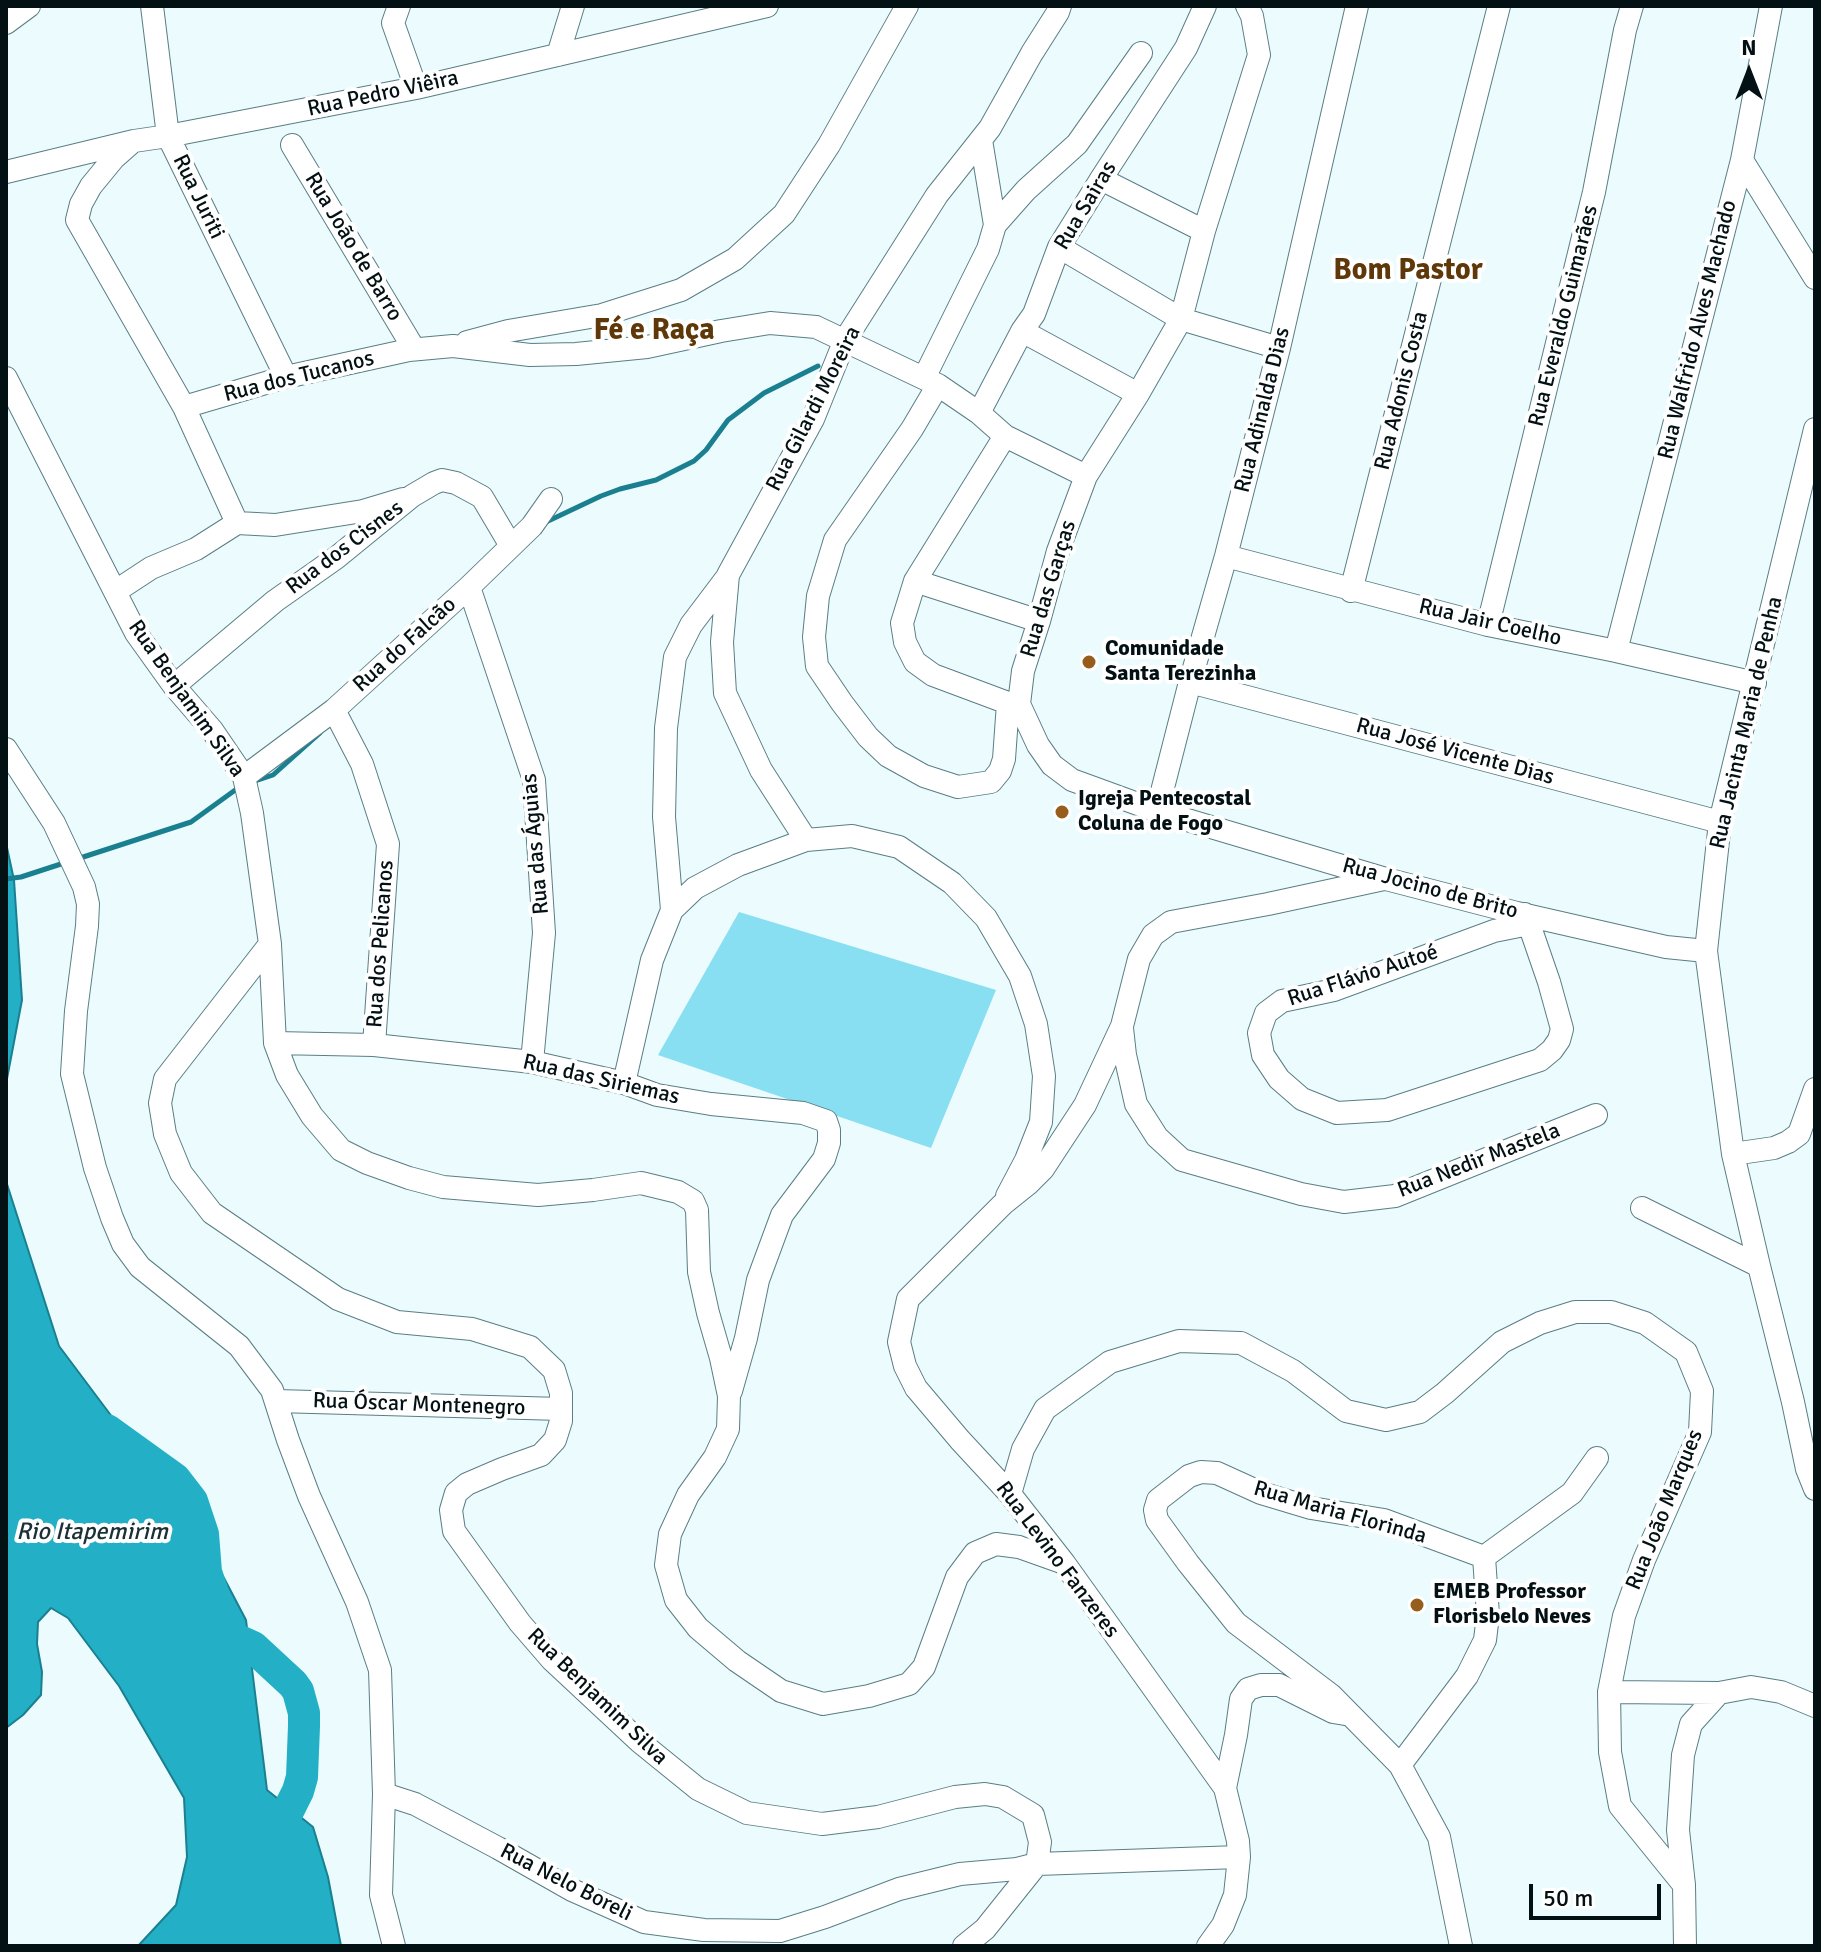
<!DOCTYPE html>
<meta charset="utf-8">
<style>
body{margin:0}
#map{position:relative;width:1821px;height:1952px;overflow:hidden;background:#ebfbfe;font-family:Signika,sans-serif}
canvas{display:block}
.frame{position:absolute;inset:0;border:8px solid #041114;pointer-events:none}
.north{position:absolute;left:1709px;top:32px;width:80px;height:80px;-webkit-text-stroke:6px #fff;paint-order:stroke;rotate:0deg;font-size:22px;font-weight:700;line-height:32px;text-align:center;color:#041114}
.north::after{content:'';display:block;margin:auto;width:28px;height:36px;background:#041114;clip-path:polygon(50% 0,100% 100%,50% 72%,0 100%)}
.scale{position:absolute;left:1529px;top:1884px;width:132px;height:36px;box-sizing:border-box;border:4px solid #041114;border-top:0;padding-left:10px;font-size:24px;line-height:28px;white-space:nowrap;color:#041114;-webkit-text-stroke:6px #fff;paint-order:stroke}
</style>
<div id="map">
<canvas width="1821" height="1952"></canvas>
<div class="frame"></div>
<div class="north">N</div>
<div class="scale">50 m</div>
</div>
<script>
const ctx = document.querySelector('canvas').getContext('2d');
ctx.lineJoin = 'round';
function fill(path, color) { ctx.fillStyle = color; ctx.fill(path, 'evenodd'); }
const shape = rows => new Path2D(rows.map(r => 'M' + r).join(''));
function stroke(path, color, width, dash) { ctx.strokeStyle = color; ctx.lineWidth = width; ctx.lineCap = dash ? 'butt' : 'round'; ctx.setLineDash(dash || []); ctx.stroke(path); }
function write(font, color, halo, rows, align = 'center') {
  ctx.font = font + ' Signika,sans-serif'; ctx.lineWidth = 8; ctx.setLineDash([]); ctx.textBaseline = 'middle'; ctx.strokeStyle = halo; ctx.fillStyle = color; for (const [text, x, y, turn = 0] of rows) {
    ctx.save(); ctx.translate(x, y); ctx.rotate((+turn || 0) * Math.PI / 180); ctx.textAlign = isNaN(turn) ? turn : align; if (halo) ctx.strokeText(text, 0, 0); ctx.fillText(text, 0, 0); ctx.restore();
  }
}
const green = shape([
 [739,912,996,990,931,1148,658,1055]
]);
const water = shape([
 [6,843,14,880,22,1000,6,1084,6,843],
 [6,1181,59,1346,175,1501,224,1578,246,1620,267,1790,313,1827,328,1877,341,1946,138,1946,176,1905,187,1857,184,1798,119,1686,68,1618,51,1608,38,1622,37,1644,42,1672,41,1695,23,1715,6,1728,6,1181]
]);
const stream = shape([
 [546,522,601,496,620,489,656,480,694,461,706,450,728,420,764,393,818,366],
 [255,781,273,775,320,733],
 [77,859,191,822,238,788],
 [6,879,21,877,64,863]
]);
const river = shape([
 [107,1430,175,1479,192,1501,203,1534,206,1572,215,1599,231,1637,253,1647,293,1684,298,1691,304,1713,304,1726,302,1777,298,1791,270,1847]
]);
const minor = shape([
 [152,6,168,136,286,377],
 [399,6,393,23,416,88],
 [1247,6,1252,16,1259,55,1204,231,1181,319,1138,394,1086,476,1058,551,1039,621,1023,671,1019,704,1038,745,1052,765,1072,780,1157,811,1386,879,1517,913,1666,947,1706,951],
 [6,23,29,6],
 [558,55,573,6],
 [131,143,114,158,91,186,81,204,77,220,184,407,237,523],
 [292,145,414,349],
 [1742,160,1815,278],
 [6,172,134,141,168,136,416,88,767,6],
 [1101,179,1204,231],
 [995,225,1026,190,1077,144,1141,53],
 [1059,247,1181,319,1279,348],
 [1022,331,1138,394],
 [467,342,508,331,602,315,681,290,735,259,784,214,829,145,907,6],
 [6,378,136,633,174,686,212,730,244,777,252,813,270,944,275,1043,287,1075,312,1116,341,1150,367,1163,409,1178,443,1187,538,1195,593,1190,641,1183,678,1192,693,1201,697,1210,699,1272,708,1313,721,1358,729,1396,728,1429,715,1457,688,1495,670,1534,666,1565,676,1600,698,1628,737,1661,781,1691,823,1704,869,1696,909,1684,924,1667,957,1577,975,1553,996,1544,1019,1547,1064,1563],
 [924,378,988,249,995,225,981,140],
 [938,385,912,429,835,540,818,596,814,637,817,666,842,703,868,737,888,756,924,776,958,787,991,782,1000,771,1004,759,1008,703],
 [184,407,286,377,409,350,453,346,530,355,576,354,647,347,721,331,770,323,816,327,938,385,979,413,1005,436,1086,476],
 [979,413,1022,331,1034,314,1059,247,1101,179,1186,48,1205,6],
 [1815,429,1720,822,1706,951,1733,1154,1759,1266,1793,1402,1807,1469,1815,1489],
 [1005,436,915,581,902,623,905,642,915,662,933,675,1008,703,1019,704],
 [1226,556,1488,625,1616,651,1755,683],
 [915,581,1039,621],
 [469,587,534,780,544,933,532,1062],
 [116,591,151,568,196,549,237,523,275,525,363,511,403,499],
 [1351,591,1499,6],
 [1488,625,1594,192,1625,30,1632,6],
 [1616,651,1742,160,1771,6],
 [1190,682,1720,822],
 [174,686,275,601,336,558,412,496,434,483,442,480,456,483,482,497,511,546],
 [334,710,362,764,388,844,374,1045],
 [6,749,54,823,84,887,88,904,87,926,76,1011,72,1074,95,1168,112,1218,123,1244,140,1267,239,1346,272,1390,288,1440,309,1496,357,1602,380,1670,384,1794,381,1895,394,1946],
 [244,777,334,710,469,587,532,526,551,499],
 [1157,811,1190,682,1226,556,1279,348,1357,6],
 [806,840,761,770,725,693,722,642,728,575,813,419,845,340,937,195,990,128,1032,53,1058,12,1060,6],
 [672,910,664,817,666,728,675,657,691,625,728,576],
 [1525,914,1529,924,1549,982,1562,1029,1559,1040,1552,1050,1540,1060,1387,1110,1337,1113,1302,1099,1279,1079,1263,1055,1259,1033,1266,1013,1282,1001,1334,990,1494,931,1529,924],
 [270,944,165,1079,160,1103,165,1134,181,1173,212,1213,338,1299,397,1322,472,1329,530,1347,554,1370,561,1393,561,1421,555,1440,541,1455,502,1469,467,1484,456,1493,451,1510,454,1531,520,1623,552,1660,640,1742,698,1789,747,1813,822,1824,878,1817,955,1797,985,1794,1003,1797,1033,1815,1040,1842,1037,1864],
 [1122,1028,1125,1055,1136,1104,1157,1137,1182,1160,1301,1194,1344,1202,1395,1196,1596,1115],
 [275,1043,374,1045,532,1062,624,1083,657,1095,711,1104,803,1113,826,1121,829,1130,829,1143,824,1159,782,1215,758,1280,746,1338,731,1391],
 [624,1083,652,960,672,910,695,888,738,865,806,840,852,836,899,847,952,883,986,918,1020,976,1036,1024,1044,1076,1041,1122,1026,1160,1007,1196],
 [1733,1154,1774,1148,1788,1142,1799,1134,1815,1089],
 [1642,1208,1759,1266],
 [277,1401,561,1409],
 [1010,1494,1023,1449,1045,1409,1110,1362,1179,1341,1241,1343,1293,1371,1346,1411,1386,1420,1420,1412,1445,1393,1502,1342,1540,1323,1575,1312,1611,1312,1645,1323,1686,1352,1702,1391,1700,1432,1644,1560,1624,1616,1609,1692,1610,1752,1620,1806,1684,1885],
 [1484,1557,1572,1493,1597,1458],
 [1609,1692,1719,1693],
 [1400,1765,1467,1676,1485,1640,1488,1615,1484,1557],
 [1225,1788,1236,1735,1241,1699,1248,1689,1261,1685,1279,1685,1333,1712,1345,1714],
 [384,1794,415,1804,498,1848,572,1890,644,1922,704,1930,780,1931,825,1917,899,1889,960,1874,1017,1869,1037,1864,1239,1857],
 [964,1946,985,1929,1037,1864],
 [1208,1946,1223,1925,1235,1895,1239,1857,1238,1841,1225,1788,1064,1563,1010,1494,960,1440,916,1388,905,1366,899,1342,908,1299,1003,1204,1028,1184,1043,1169,1085,1105,1122,1026,1139,959,1153,935,1171,922,1268,904,1384,879],
 [1461,1946,1439,1837,1400,1765,1331,1695,1236,1623,1188,1563,1157,1520,1155,1510,1158,1500,1189,1476,1201,1472,1217,1473,1261,1493,1311,1508,1384,1520,1484,1557],
 [1685,1946,1684,1885,1678,1830,1683,1755,1691,1724,1719,1693,1751,1687,1781,1692,1815,1706]
]);
const markers = [
 [1089,662,8,"#975d1c"],
 [1062,812,8,"#975d1c"],
 [1417,1605,8,"#975d1c"]
];
const streetNames = [
 ["Rua Pedro Viêira",383,94,-12],
 ["Rua Juriti",198,197,64],
 ["Rua Sairas",1086,206,-59],
 ["Rua João de Barro",353,247,59],
 ["Rua Everaldo Guimarães",1564,316,-76],
 ["Rua Walfrido Alves Machado",1698,330,-76],
 ["Rua dos Tucanos",299,377,-14],
 ["Rua Adonis Costa",1402,391,-76],
 ["Rua Gilardi Moreira",814,409,-63],
 ["Rua Adinalda Dias",1263,410,-76],
 ["Rua dos Cisnes",345,548,-37],
 ["Rua das Garças",1049,589,-73],
 ["Rua Jair Coelho",1490,623,13],
 ["Rua do Falcão",405,645,-42],
 ["Rua Benjamim Silva",186,699,55],
 ["Rua Jacinta Maria de Penha",1747,723,-77],
 ["Rua José Vicente Dias",1455,752,15],
 ["Rua das Águias",536,844,-95],
 ["Rua Jocino de Brito",1430,889,15],
 ["Rua dos Pelicanos",381,944,-86],
 ["Rua Flávio Autoé",1363,976,-18],
 ["Rua das Siriemas",601,1080,13],
 ["Rua Nedir Mastela",1479,1161,-21],
 ["Rua Óscar Montenegro",419,1405,2],
 ["Rua João Marques",1665,1510,-68],
 ["Rua Maria Florinda",1340,1513,16],
 ["Rua Levino Fanzeres",1057,1560,53],
 ["Rua Benjamim Silva",597,1697,44],
 ["Rua Nelo Boreli",566,1883,27]
];
const poiNames = [
 ["Comunidade",1105,649],
 ["Santa Terezinha",1105,674],
 ["Igreja Pentecostal",1078,799],
 ["Coluna de Fogo",1078,824],
 ["EMEB Professor",1433,1592],
 ["Florisbelo Neves",1433,1617]
];
const waterNames = [
 ["Rio Itapemirim",92,1533]
];
const districtNames = [
 ["Bom Pastor",1408,271],
 ["Fé e Raça",654,331]
];
fill(green, '#88dff1');
fill(water, '#23afc5');
stroke(water, '#1a8090', 2);
stroke(stream, '#1a8090', 5);
stroke(river, '#23afc5', 32);
stroke(minor, '#597e85', 24);
stroke(minor, '#fff', 22);
for (const [x, y, r, color] of markers) { const dot = new Path2D(); dot.arc(x, y, r, 0, 2 * Math.PI); ctx.fillStyle = color; ctx.fill(dot); stroke(dot, '#fff', 3); }
write('22px', '#041114', '#fff', streetNames);
write('bold 22px', '#041114', '#fff', poiNames, 'left');
write('italic 24px', '#1b3135', '#fff', waterNames);
write('bold 30px', '#5f3809', '#fff', districtNames);
</script>
